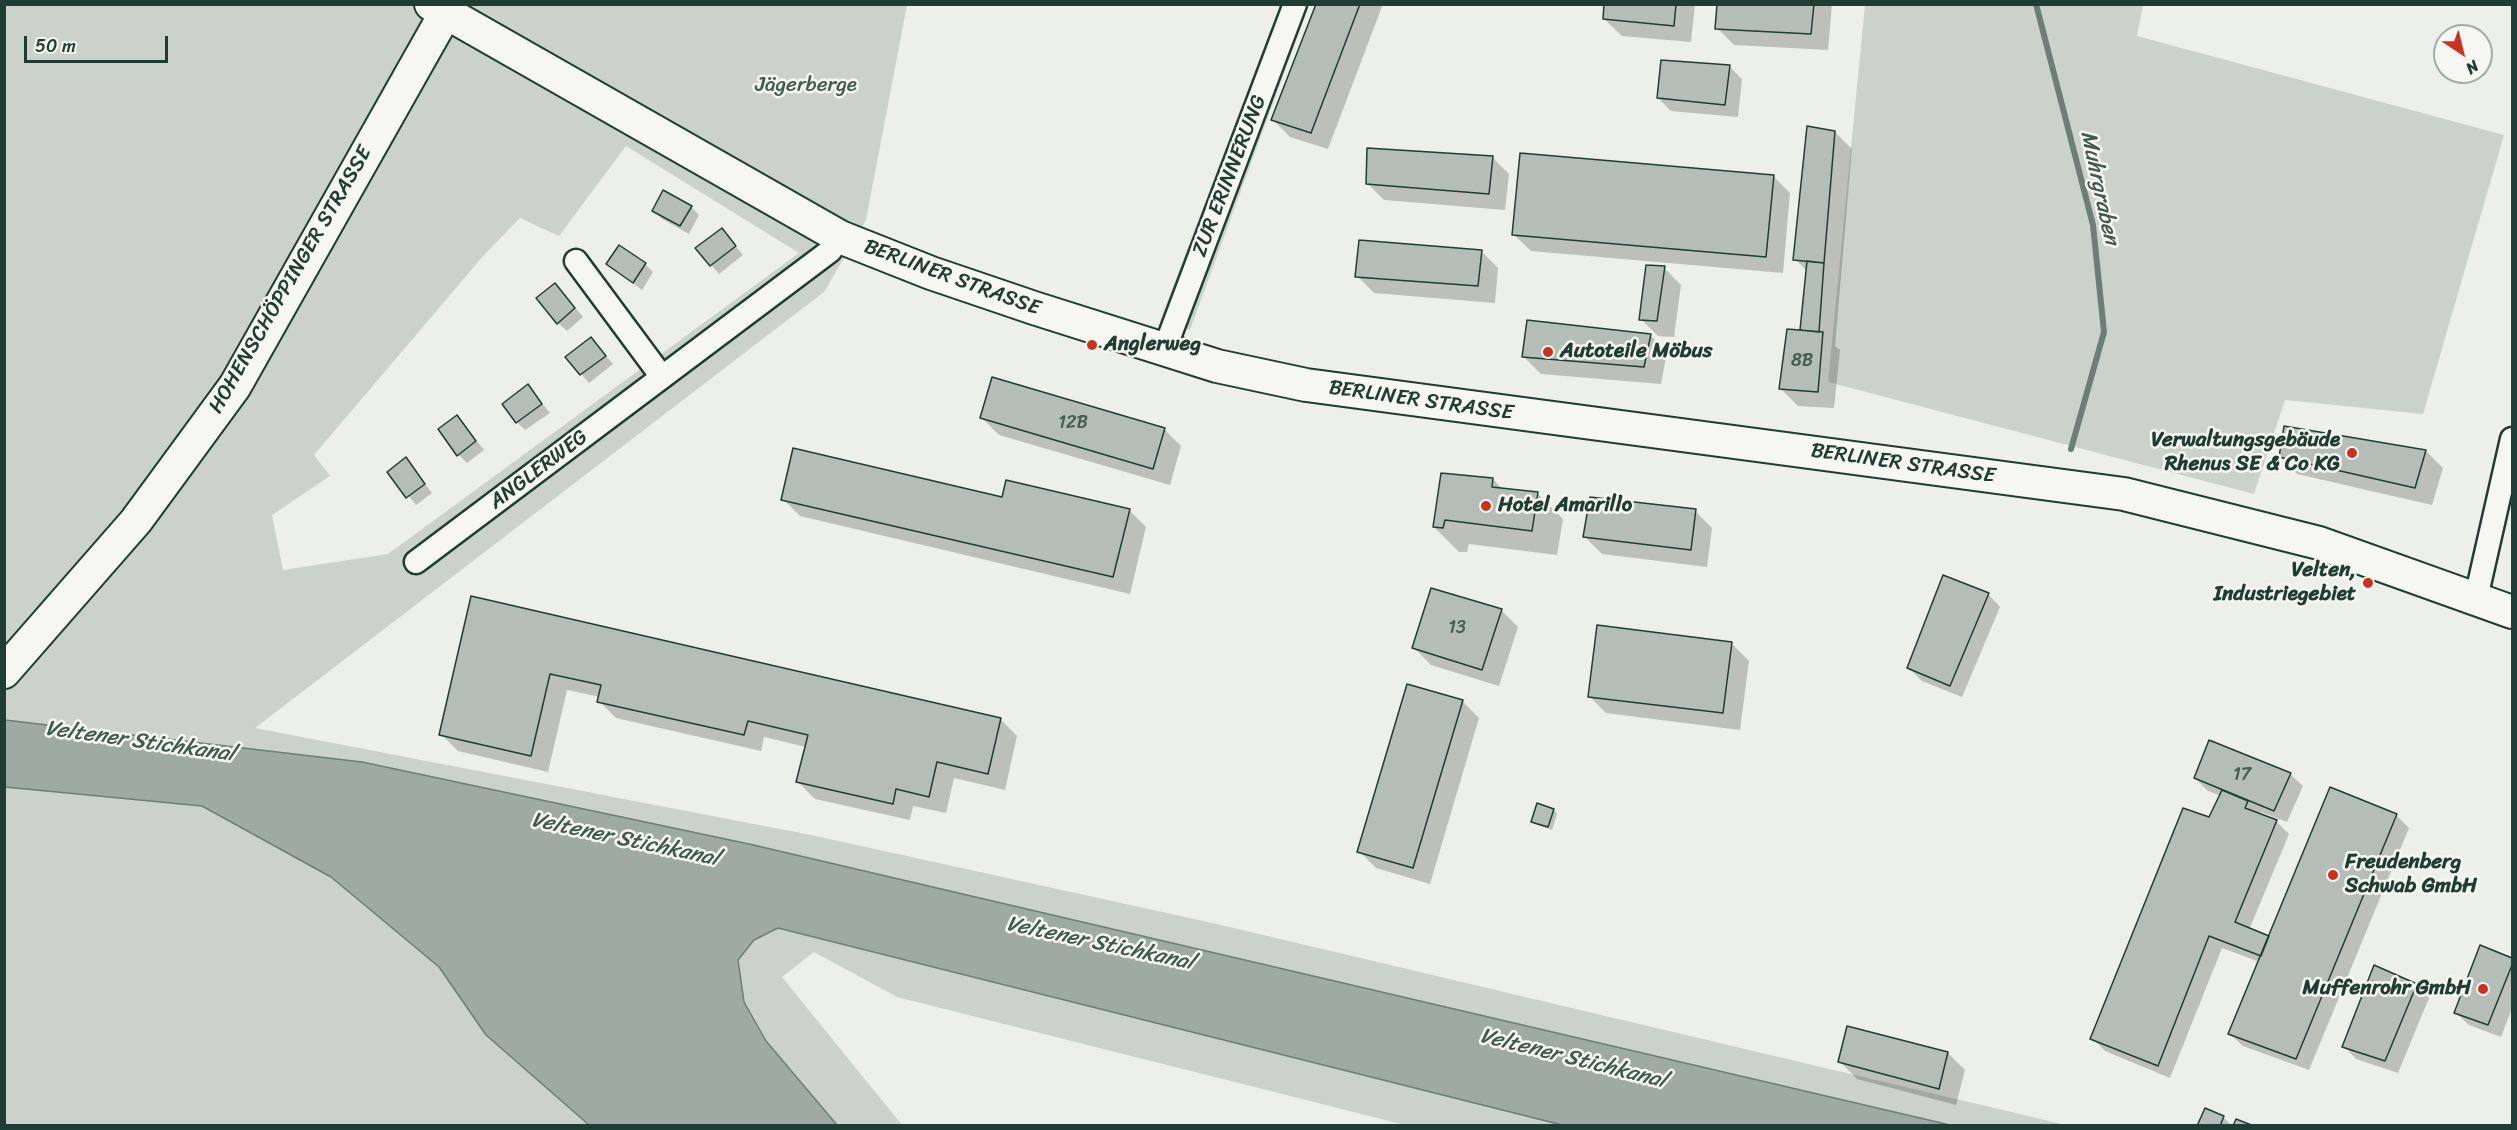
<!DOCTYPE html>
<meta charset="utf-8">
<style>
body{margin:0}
#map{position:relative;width:2517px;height:1130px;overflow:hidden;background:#edefea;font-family:Sriracha,sans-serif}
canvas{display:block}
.frame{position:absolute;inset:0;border:6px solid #1f3d34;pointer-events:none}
.north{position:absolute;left:2433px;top:24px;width:60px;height:60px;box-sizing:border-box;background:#f6f6f2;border:2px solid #a0aca6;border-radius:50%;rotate:145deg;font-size:16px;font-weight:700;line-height:24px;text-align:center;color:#1f3d34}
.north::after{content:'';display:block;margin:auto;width:21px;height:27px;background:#c8321e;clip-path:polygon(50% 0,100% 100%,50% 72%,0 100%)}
.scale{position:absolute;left:24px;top:36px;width:144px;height:27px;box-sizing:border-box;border:3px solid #1f3d34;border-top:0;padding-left:8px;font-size:18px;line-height:21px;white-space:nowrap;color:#1f3d34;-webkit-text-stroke:4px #f6f6f2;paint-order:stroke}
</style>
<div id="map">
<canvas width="2517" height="1130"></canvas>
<div class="frame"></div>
<div class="north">N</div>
<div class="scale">50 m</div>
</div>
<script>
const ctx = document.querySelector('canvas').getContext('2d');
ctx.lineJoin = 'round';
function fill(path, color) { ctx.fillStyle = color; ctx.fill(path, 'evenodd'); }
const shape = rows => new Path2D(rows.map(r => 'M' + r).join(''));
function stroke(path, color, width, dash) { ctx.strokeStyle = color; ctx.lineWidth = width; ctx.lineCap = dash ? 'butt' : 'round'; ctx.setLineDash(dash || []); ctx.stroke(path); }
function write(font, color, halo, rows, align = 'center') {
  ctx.font = font + ' Sriracha,sans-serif'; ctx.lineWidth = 5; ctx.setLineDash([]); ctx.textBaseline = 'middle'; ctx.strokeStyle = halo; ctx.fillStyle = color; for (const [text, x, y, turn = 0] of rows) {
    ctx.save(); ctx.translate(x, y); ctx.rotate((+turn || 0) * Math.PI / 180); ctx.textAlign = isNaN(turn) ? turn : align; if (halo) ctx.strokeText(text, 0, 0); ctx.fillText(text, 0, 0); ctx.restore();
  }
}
const green = shape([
 [5,5,907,5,866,220,824,292,255,728,811,835,1217,924,2066,1125,1950,1125,749,844,362,762,5,720],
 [626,146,799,253,388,554,283,570,272,515,330,476,314,455,484,255,520,218,559,236],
 [1280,5,1309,5,1190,330,1160,321],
 [1865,5,2143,5,2137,36,2504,135,2423,414,2285,400,2254,494,1828,382],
 [4,787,202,806,331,877,439,967,486,1035,589,1125,5,1125],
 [777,928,1562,1125,1405,1125,897,997,814,952,782,977,902,1125,837,1125,766,1041,744,1002,738,960,754,940]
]);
const water = shape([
 [5,720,362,762,749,844,1950,1125,1562,1125,778,928,754,940,738,960,744,1002,766,1041,837,1125,589,1125,486,1035,439,967,331,877,202,806,5,787,5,720]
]);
const shadow = shape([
 [1318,4,1383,4,1328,149,1290,137,1273,120],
 [1606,4,1695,4,1691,42,1622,36,1604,19],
 [1719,4,1832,4,1828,50,1734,45,1717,28],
 [1729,66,1742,79,1738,117,1671,111,1658,98],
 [1835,132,1852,149,1835,346,1840,350,1834,408,1798,406,1781,389,1801,332,1808,272,1795,259],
 [1492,157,1509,174,1505,210,1384,200,1367,183],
 [1773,176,1790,193,1783,273,1531,251,1513,234],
 [691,207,699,215,689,234,662,219,654,210],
 [722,230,743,255,719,274,697,248],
 [1481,251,1498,268,1495,303,1374,293,1357,276],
 [608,264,645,264,653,272,642,290],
 [1664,268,1681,285,1674,337,1658,336,1641,319],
 [563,293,583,317,567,331,558,323],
 [1650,335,1667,352,1661,384,1541,374,1524,357],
 [591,339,613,364,589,383,567,357],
 [528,386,550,413,525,430,517,422],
 [457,417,484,450,467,463,459,455],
 [982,418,1164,429,1181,446,1170,485,999,435],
 [2426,451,2443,468,2432,505,2297,474,2280,457],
 [406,459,432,493,416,505,389,472],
 [1493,479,1503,490,1538,494,1563,519,1557,555,1469,544,1467,552,1459,552,1434,527],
 [783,499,1003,499,1129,510,1146,527,1130,594,800,516],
 [1695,511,1712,528,1707,567,1602,554,1585,537],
 [1988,594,2000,607,1962,697,1922,681,1909,668],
 [472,598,1000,719,1017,736,1005,790,954,778,946,813,913,806,910,820,815,799,798,782,806,747,764,737,761,751,616,718,599,701,600,697,567,690,548,772,458,751,441,734],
 [1501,610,1518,627,1499,686,1431,665,1414,648],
 [1732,644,1749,661,1740,730,1606,713,1589,696],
 [1462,701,1479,718,1430,884,1376,868,1359,851],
 [2290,774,2303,786,2287,822,2261,812,2260,815,2276,821,2289,834,2249,930,2270,938,2396,815,2409,828,2309,1070,2243,1046,2230,1034,2260,962,2222,948,2170,1078,2105,1051,2092,1038,2221,796,2208,791,2195,778],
 [1554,810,1557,814,1552,830,1537,825,1533,821],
 [2481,947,2512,960,2512,1008,2501,1037,2469,1025,2456,1013],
 [2374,967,2417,985,2429,998,2398,1073,2356,1059,2344,1046],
 [1948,1053,1965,1070,1956,1105,1857,1079,1840,1062],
 [2223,1117,2232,1126,2199,1126]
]);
const stream = shape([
 [2036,4,2093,225,2104,332,2071,449]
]);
const building = shape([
 [1316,4,1360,4,1311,133,1271,120,1316,4],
 [1604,4,1676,4,1674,26,1603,19,1604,4],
 [1717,4,1814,4,1811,34,1715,29,1717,4],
 [1661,60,1730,65,1725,105,1657,98,1661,60],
 [1807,126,1835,131,1824,263,1793,260,1807,126],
 [1367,148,1493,156,1489,194,1366,184,1367,148],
 [1520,153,1774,175,1766,257,1512,235,1520,153],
 [663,190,692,206,680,226,652,211,663,190],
 [722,228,736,246,710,266,695,248,722,228],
 [1359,240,1482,250,1478,286,1355,277,1359,240],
 [619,245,646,263,633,283,606,264,619,245],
 [1807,261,1824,263,1819,332,1800,330,1807,261],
 [1646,265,1665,266,1657,321,1639,320,1646,265],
 [555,283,575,308,557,324,536,298,555,283],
 [1527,320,1651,334,1644,367,1522,357,1527,320],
 [1787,329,1823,332,1818,392,1779,389,1787,329],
 [591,337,606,356,580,375,565,357,591,337],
 [992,377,1165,428,1153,469,980,418,992,377],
 [528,384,542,404,516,423,502,404,528,384],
 [457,415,476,441,457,456,438,429,457,415],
 [2284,426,2426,450,2415,488,2279,457,2284,426],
 [793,448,1002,497,1006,480,1130,509,1113,577,781,500,793,448],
 [406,457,425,484,406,498,387,472,406,457],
 [1441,473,1493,478,1492,487,1538,492,1532,531,1445,520,1443,528,1433,527,1441,473],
 [1590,497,1696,509,1691,550,1583,537,1590,497],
 [1943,575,1989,593,1950,686,1907,668,1943,575],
 [1431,588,1502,609,1482,670,1412,648,1431,588],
 [471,596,1001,718,988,774,937,762,929,797,896,789,893,804,796,782,808,735,748,721,744,735,597,702,601,685,550,674,531,756,439,735,471,596],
 [1597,625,1732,642,1723,713,1588,697,1597,625],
 [1407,684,1463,700,1413,868,1357,852,1407,684],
 [2209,740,2291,773,2274,811,2194,778,2209,740],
 [2330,787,2397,814,2296,1059,2228,1034,2330,787],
 [2222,790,2248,801,2245,808,2277,820,2235,922,2269,936,2261,956,2209,936,2158,1066,2090,1039,2183,808,2209,817,2222,790],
 [1537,803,1554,809,1548,827,1531,822,1537,803],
 [2480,945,2512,958,2512,965,2488,1025,2454,1013,2480,945],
 [2374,965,2417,984,2385,1061,2342,1047,2374,965],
 [1847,1026,1948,1052,1939,1089,1838,1062,1847,1026],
 [2205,1108,2224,1116,2220,1126,2197,1126,2205,1108],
 [2236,1119,2254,1126,2233,1126,2236,1119]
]);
const minor = shape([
 [576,261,662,377],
 [1165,348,1295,4],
 [416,562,830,251,840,237],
 [2476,598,2512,439]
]);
const secondary = shape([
 [431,4,840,237,931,273,1034,308,1217,366,1306,385,2124,494,2319,543,2512,612],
 [4,672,136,521,235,386,445,14]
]);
const markers = [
 [1092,345,6,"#c8321e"],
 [1548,352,6,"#c8321e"],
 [2352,453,6,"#c8321e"],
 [1486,506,6,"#c8321e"],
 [2368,583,6,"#c8321e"],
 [2333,875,6,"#c8321e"],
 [2483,989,6,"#c8321e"]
];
const numberNames = [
 ["8B",1802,361],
 ["12B",1073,423],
 ["13",1457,628],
 ["17",2242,775]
];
const parkNames = [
 ["Jägerberge",806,86]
];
const streetNames = [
 ["ZUR ERINNERUNG",1230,176,-69],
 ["BERLINER STRASSE",952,278,20],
 ["HOHENSCHÖPPINGER STRASSE",291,280,-60],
 ["BERLINER STRASSE",1421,401,8],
 ["BERLINER STRASSE",1903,464,8],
 ["ANGLERWEG",539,470,-37]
];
const poiNames = [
 ["Anglerweg",1104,345],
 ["Autoteile Möbus",1560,352],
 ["Verwaltungsgebäude",2340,441,"right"],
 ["Rhenus SE & Co KG",2340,465,"right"],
 ["Hotel Amarillo",1498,506],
 ["Velten,",2356,571,"right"],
 ["Industriegebiet",2356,595,"right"],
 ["Freudenberg",2345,863],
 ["Schwab GmbH",2345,887],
 ["Muffenrohr GmbH",2471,989,"right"]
];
const waterNames = [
 ["Muhrgraben",2099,188,78],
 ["Veltener Stichkanal",140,742,8],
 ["Veltener Stichkanal",625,840,12],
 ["Veltener Stichkanal",1100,944,12],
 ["Veltener Stichkanal",1573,1059,14]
];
fill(green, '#cbd2cc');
fill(water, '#9faaa4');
stroke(water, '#6c7e77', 1.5);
fill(shadow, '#0003');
stroke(stream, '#6c7e77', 6);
fill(building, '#b4bdb8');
stroke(building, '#1f3d34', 1.5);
stroke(minor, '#1f3d34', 27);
stroke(secondary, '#1f3d34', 36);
stroke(minor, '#f6f6f2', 22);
stroke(secondary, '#f6f6f2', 32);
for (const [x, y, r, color] of markers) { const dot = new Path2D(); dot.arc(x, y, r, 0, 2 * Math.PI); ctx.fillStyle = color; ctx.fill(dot); stroke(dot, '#f6f6f2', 2); }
write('18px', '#445d55', null, numberNames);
write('21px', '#415b52', '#f6f6f2', parkNames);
write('21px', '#1f3d34', '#f6f6f2', streetNames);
write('bold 21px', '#1f3d34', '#f6f6f2', poiNames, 'left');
write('italic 22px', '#3f5850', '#f6f6f2', waterNames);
</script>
